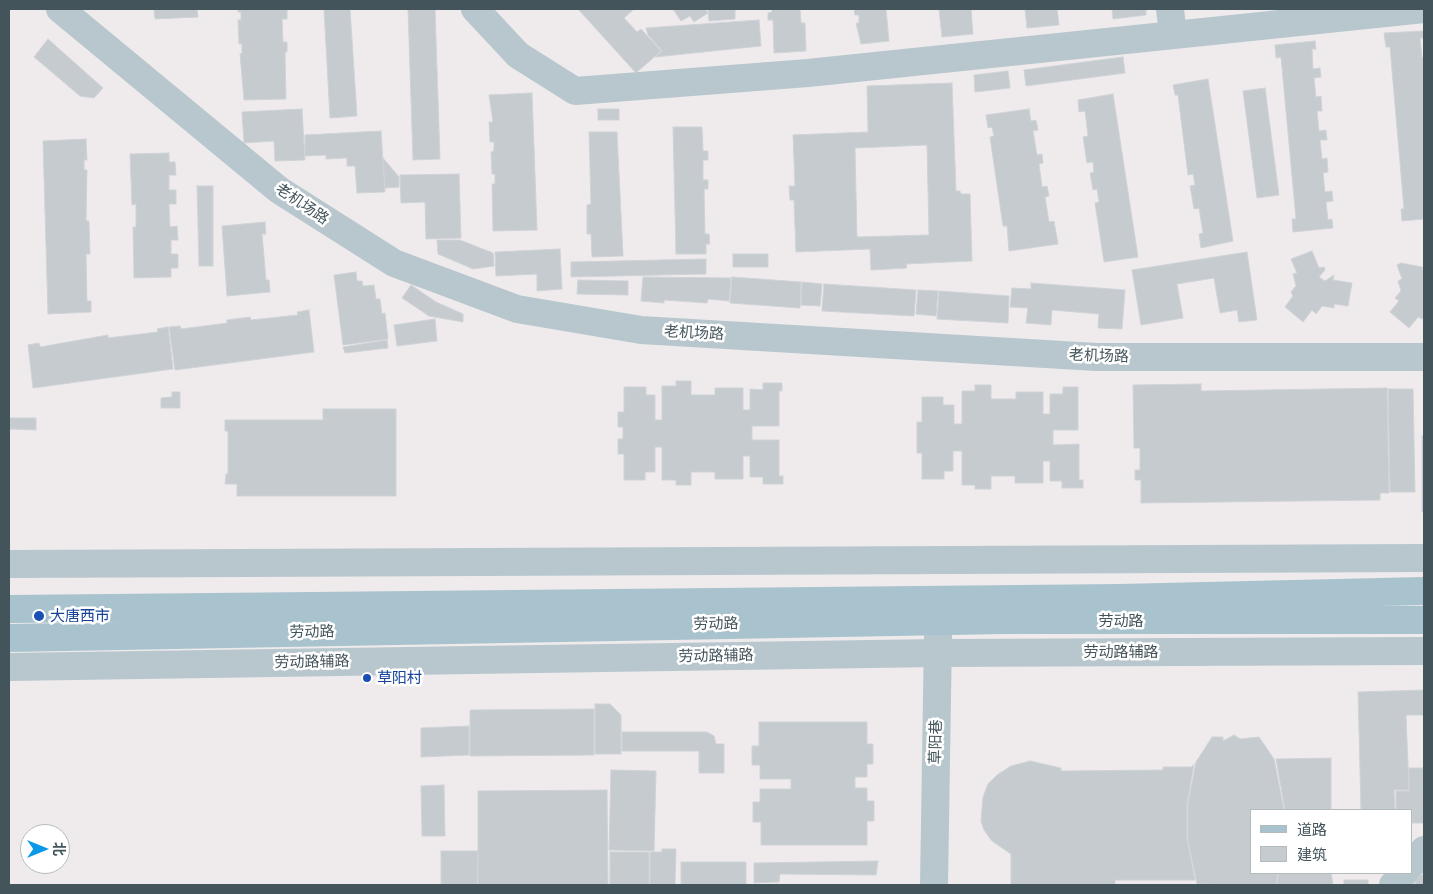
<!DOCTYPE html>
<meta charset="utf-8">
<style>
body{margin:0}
#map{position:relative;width:1433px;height:894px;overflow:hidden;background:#efebec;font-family:Mulish,"Noto Sans SC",sans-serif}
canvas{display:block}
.frame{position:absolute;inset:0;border:10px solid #43545a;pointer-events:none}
.legend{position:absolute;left:1250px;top:809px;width:162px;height:65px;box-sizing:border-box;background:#fff;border:1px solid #b4bbbd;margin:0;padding:6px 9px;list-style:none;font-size:15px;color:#43545a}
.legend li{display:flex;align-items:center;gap:10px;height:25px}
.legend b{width:25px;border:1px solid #b4bbbd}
.north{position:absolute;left:20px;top:824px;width:50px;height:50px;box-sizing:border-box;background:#fff;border:1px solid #b4bbbd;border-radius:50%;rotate:90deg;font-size:14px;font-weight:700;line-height:20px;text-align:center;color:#43545a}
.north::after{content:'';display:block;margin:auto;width:18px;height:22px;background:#0a98e9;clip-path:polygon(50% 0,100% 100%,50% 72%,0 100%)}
</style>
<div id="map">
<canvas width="1433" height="894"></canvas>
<div class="frame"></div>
<ul class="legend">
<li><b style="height:6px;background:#a8c3ce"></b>道路</li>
<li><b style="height:14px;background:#c5cbcf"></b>建筑</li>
</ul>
<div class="north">北</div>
</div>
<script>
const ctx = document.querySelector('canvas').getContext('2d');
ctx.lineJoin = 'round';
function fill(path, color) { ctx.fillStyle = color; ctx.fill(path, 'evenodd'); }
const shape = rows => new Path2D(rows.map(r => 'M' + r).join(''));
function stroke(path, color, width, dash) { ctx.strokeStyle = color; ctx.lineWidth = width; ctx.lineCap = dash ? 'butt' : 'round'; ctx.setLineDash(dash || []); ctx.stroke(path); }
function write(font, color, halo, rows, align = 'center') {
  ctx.font = font + ' Mulish,"Noto Sans SC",sans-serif'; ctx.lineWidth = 5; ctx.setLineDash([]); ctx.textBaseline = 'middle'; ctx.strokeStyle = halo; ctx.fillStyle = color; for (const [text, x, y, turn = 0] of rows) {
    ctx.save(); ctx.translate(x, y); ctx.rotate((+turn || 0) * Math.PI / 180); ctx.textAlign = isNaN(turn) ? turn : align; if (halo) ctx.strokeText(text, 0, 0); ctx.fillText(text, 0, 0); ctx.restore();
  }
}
const building = shape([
 [154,9,197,9,198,17,155,19,154,9],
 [238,9,287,9,287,19,282,19,283,42,287,42,287,52,285,52,286,99,244,100,240,54,242,53,242,44,239,44,238,20,241,20,241,12,238,12,238,9],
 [324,9,350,9,357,116,330,118,324,9],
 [408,9,435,9,440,159,413,160,408,9],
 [578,9,634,9,624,18,637,32,641,29,661,51,636,73,578,9],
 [673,9,705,9,708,13,694,22,690,16,681,21,673,9],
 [708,9,735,9,735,19,709,21,708,9],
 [772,9,800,9,801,23,805,23,806,51,774,53,773,20,768,20,768,13,772,12,772,9],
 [854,9,886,9,889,41,861,44,856,23,859,23,859,15,855,15,854,9],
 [939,9,971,9,973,34,942,37,939,9],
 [1025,9,1057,9,1059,25,1027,28,1025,9],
 [1112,9,1146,9,1146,15,1113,19,1112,9],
 [759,20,761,46,655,57,662,51,648,35,646,28,759,20],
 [1424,31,1424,38,1420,38,1422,58,1424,57,1424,219,1402,221,1401,209,1404,209,1390,47,1386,47,1384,33,1424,31],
 [48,39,103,88,94,98,80,96,34,57,48,39],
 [1315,41,1316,49,1312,49,1313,69,1320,68,1321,77,1314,78,1316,97,1321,96,1322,111,1317,111,1319,131,1326,130,1327,140,1320,140,1322,159,1327,158,1328,172,1323,173,1325,192,1332,191,1333,201,1326,202,1328,220,1332,219,1333,228,1293,232,1292,219,1296,219,1281,57,1276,58,1275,45,1315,41],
 [1123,57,1125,73,1026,86,1024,70,1123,57],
 [1008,71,1010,88,975,92,974,75,1008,71],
 [1208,79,1233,241,1201,248,1199,234,1203,233,1199,208,1194,209,1190,186,1195,185,1193,174,1188,175,1178,95,1175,95,1173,85,1208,79],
 [952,83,956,191,960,191,961,194,970,194,972,261,906,264,907,268,871,270,870,249,796,252,794,200,790,200,789,186,795,186,793,135,868,132,867,86,952,83],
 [927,145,929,235,857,237,855,148,927,145],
 [1265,88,1279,195,1257,198,1243,91,1265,88],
 [532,93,537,230,493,231,492,184,495,184,495,174,492,174,491,152,494,151,494,142,490,142,489,122,493,122,489,95,532,93],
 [1113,94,1138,257,1104,262,1095,203,1099,202,1097,189,1093,190,1090,173,1094,172,1093,162,1087,163,1083,137,1088,136,1085,111,1079,112,1078,100,1113,94],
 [302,109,305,160,275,161,274,141,244,143,242,112,302,109],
 [598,109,619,109,619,120,598,120,598,109],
 [1029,109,1031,121,1036,120,1038,130,1033,131,1037,155,1042,154,1043,163,1039,164,1042,187,1047,186,1049,196,1045,197,1049,222,1054,221,1058,244,1009,251,1007,226,1003,226,990,137,994,136,992,127,988,128,986,115,1029,109],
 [673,127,702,127,703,151,708,151,708,160,703,160,703,180,708,180,708,189,704,189,705,234,709,234,710,244,706,244,706,254,676,254,673,127],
 [381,131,385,192,357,193,355,166,347,166,347,158,326,159,326,155,305,156,305,135,381,131],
 [589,132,617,132,623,256,592,257,591,234,587,234,587,205,591,204,589,132],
 [86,139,87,160,84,160,84,170,87,170,86,221,89,221,90,254,86,254,87,301,91,301,91,312,48,314,43,141,86,139],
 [169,153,169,162,175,162,176,175,169,175,169,190,176,190,176,204,169,204,170,227,177,226,178,240,171,240,171,254,178,254,178,268,171,268,171,277,134,278,133,227,136,227,136,204,132,205,130,154,169,153],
 [383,158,399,177,399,187,385,188,383,158],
 [459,174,461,238,426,239,425,202,401,203,400,175,459,174],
 [197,186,213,186,213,266,199,266,197,186],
 [265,222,266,234,262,234,266,280,269,280,270,292,227,296,222,226,265,222],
 [437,240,460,240,493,253,494,266,473,269,438,254,437,240],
 [560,249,562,289,537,291,537,274,496,276,495,252,560,249],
 [1312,251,1319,268,1324,267,1325,270,1319,277,1325,281,1334,275,1333,280,1352,283,1348,306,1334,304,1334,308,1322,306,1316,314,1312,310,1303,322,1285,307,1293,296,1291,292,1296,286,1293,274,1297,273,1291,259,1312,251],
 [1247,252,1257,320,1239,322,1237,310,1220,313,1214,278,1177,284,1183,318,1141,325,1132,270,1247,252],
 [733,254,768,254,768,267,733,267,733,254],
 [706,259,706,274,571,277,571,262,706,259],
 [1401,263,1422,267,1424,273,1424,316,1422,319,1418,317,1409,328,1390,312,1399,301,1395,298,1401,291,1398,281,1402,279,1397,265,1401,263],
 [356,272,357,281,362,281,363,286,374,285,376,299,380,299,382,314,385,313,388,339,343,345,334,275,356,272],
 [643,277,731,278,729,301,708,299,707,303,664,300,664,303,641,301,643,277],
 [732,277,801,282,800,308,730,303,732,277],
 [578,280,628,281,628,295,577,294,578,280],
 [802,282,822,284,820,306,801,305,802,282],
 [1031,283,1125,290,1122,329,1098,328,1099,314,1052,310,1051,325,1026,323,1028,308,1010,307,1012,288,1031,289,1031,283],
 [824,284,916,290,914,316,822,311,824,284],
 [411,285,436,302,463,314,463,322,429,316,402,298,411,285],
 [918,290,938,291,936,316,916,314,918,290],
 [939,291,1009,296,1008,323,937,319,939,291],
 [309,310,314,352,175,370,169,327,180,326,181,329,227,323,227,320,250,317,251,320,298,315,297,312,309,310],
 [435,319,437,341,397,346,394,325,435,319],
 [168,327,173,369,33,388,28,345,39,343,40,347,108,335,108,338,158,332,157,329,168,327],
 [387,340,388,348,345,353,343,347,387,340],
 [676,381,691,381,691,395,715,395,715,388,743,388,743,410,750,410,750,389,763,390,763,383,782,383,782,391,779,391,779,426,752,426,752,440,779,440,779,476,783,476,783,484,763,484,763,477,750,477,750,456,743,456,743,479,715,479,715,472,691,472,691,485,676,485,676,480,662,480,662,447,655,447,655,472,645,472,645,480,624,480,624,454,618,454,618,439,623,439,623,427,618,427,618,412,624,412,624,387,646,387,646,395,655,395,655,420,662,420,662,386,676,386,676,381],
 [1201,384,1201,391,1387,388,1389,493,1380,493,1380,500,1141,503,1141,480,1135,480,1135,470,1140,470,1140,448,1134,448,1133,385,1201,384],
 [975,385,991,385,991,399,1016,399,1016,392,1043,392,1043,414,1050,414,1050,394,1063,394,1063,387,1078,387,1078,430,1053,430,1053,445,1079,444,1079,480,1083,480,1083,488,1062,488,1062,481,1050,481,1050,461,1043,461,1043,483,1015,483,1015,476,991,476,991,489,975,489,975,485,962,485,962,451,953,451,953,471,944,471,944,479,922,479,922,453,917,453,917,422,922,422,922,397,943,397,943,405,954,405,954,424,962,424,962,391,975,391,975,385],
 [1388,389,1413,389,1415,492,1390,492,1388,389],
 [172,392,180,392,180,408,161,408,161,398,172,397,172,392],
 [323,409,396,409,396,496,237,496,237,484,225,484,226,474,228,474,228,431,225,431,225,420,323,420,323,409],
 [9,418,36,418,36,430,9,429,9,418],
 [1422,436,1424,436,1424,512,1422,512,1422,436],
 [1424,690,1424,715,1406,715,1409,790,1394,790,1395,810,1361,810,1358,692,1424,690],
 [595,704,610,704,621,715,621,754,595,754,595,704],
 [594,709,594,755,470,756,470,710,594,709],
 [759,722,867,722,867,744,873,744,873,764,867,764,867,777,855,777,855,788,867,788,867,801,874,801,874,821,867,821,867,845,761,845,761,822,753,822,753,802,760,802,760,789,791,789,791,779,760,779,760,765,752,765,752,746,759,746,759,722],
 [469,726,469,755,421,757,421,728,469,726],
 [622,732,707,732,714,736,716,744,724,744,724,773,699,773,699,751,622,751,622,732],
 [1234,735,1240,739,1259,737,1274,759,1284,810,1252,810,1252,873,1278,873,1276,885,1197,884,1188,840,1188,803,1196,762,1212,737,1223,737,1223,741,1234,735],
 [1331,758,1331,810,1285,810,1276,759,1331,758],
 [1030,761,1061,768,1061,771,1163,770,1163,767,1192,767,1194,764,1187,804,1187,839,1195,880,1115,880,1115,885,1011,885,1011,854,992,841,984,830,981,821,983,797,988,784,997,775,1011,766,1030,761],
 [1409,768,1424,768,1424,823,1412,823,1412,810,1396,810,1396,791,1409,791,1409,768],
 [611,770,656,771,654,851,609,850,611,770],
 [444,785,445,836,422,836,421,786,444,785],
 [607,790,608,885,478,885,478,791,607,790],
 [662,849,676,849,675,885,650,885,650,852,662,852,662,849],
 [441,851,478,851,477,885,441,885,441,851],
 [610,852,649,852,649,885,610,885,610,852],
 [878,861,876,875,780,874,779,882,754,883,754,863,878,861],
 [681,862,746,862,746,885,681,885,681,862],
 [1279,873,1331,873,1333,885,1277,885,1279,873],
 [1415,875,1424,875,1424,885,1415,885,1415,875],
 [1344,880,1368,880,1368,885,1344,885,1344,880]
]);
const minor = shape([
 [60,9,279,190,394,263,517,309,641,330,1096,357,1424,357],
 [475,9,518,55,575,91,808,73,1424,9],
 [1170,9,1173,35],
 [9,564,1424,558],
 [9,667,937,653,1424,651],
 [1412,864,1424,850],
 [934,885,938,636],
 [1393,885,1404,873]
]);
const major = shape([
 [9,609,1119,598,1424,591],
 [9,638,1005,620,1424,620]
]);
const markers = [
 [39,616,6,"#1a4fb4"],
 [367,678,5,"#1a4fb4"]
];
const streetNames = [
 ["老机场路",302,204,34],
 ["老机场路",694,333,3],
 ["老机场路",1099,356,2],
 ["劳动路",1121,621],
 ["劳动路",716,624,-1],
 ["劳动路",312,632,-1],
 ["劳动路辅路",1121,652],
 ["劳动路辅路",716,656,-1],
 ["劳动路辅路",312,662,-1],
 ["草阳巷",936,742,-89]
];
const transitNames = [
 ["大唐西市",50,616],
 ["草阳村",377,678]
];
fill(building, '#c5cbcf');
stroke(building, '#cfd3d8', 1);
stroke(minor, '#b8c7cd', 28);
stroke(major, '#a8c3ce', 28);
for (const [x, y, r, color] of markers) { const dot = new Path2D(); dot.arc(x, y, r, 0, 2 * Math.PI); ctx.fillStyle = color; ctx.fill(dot); stroke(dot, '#fff', 2); }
write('15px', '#43545a', '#fff', streetNames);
write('15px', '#164399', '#fff', transitNames, 'left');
</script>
